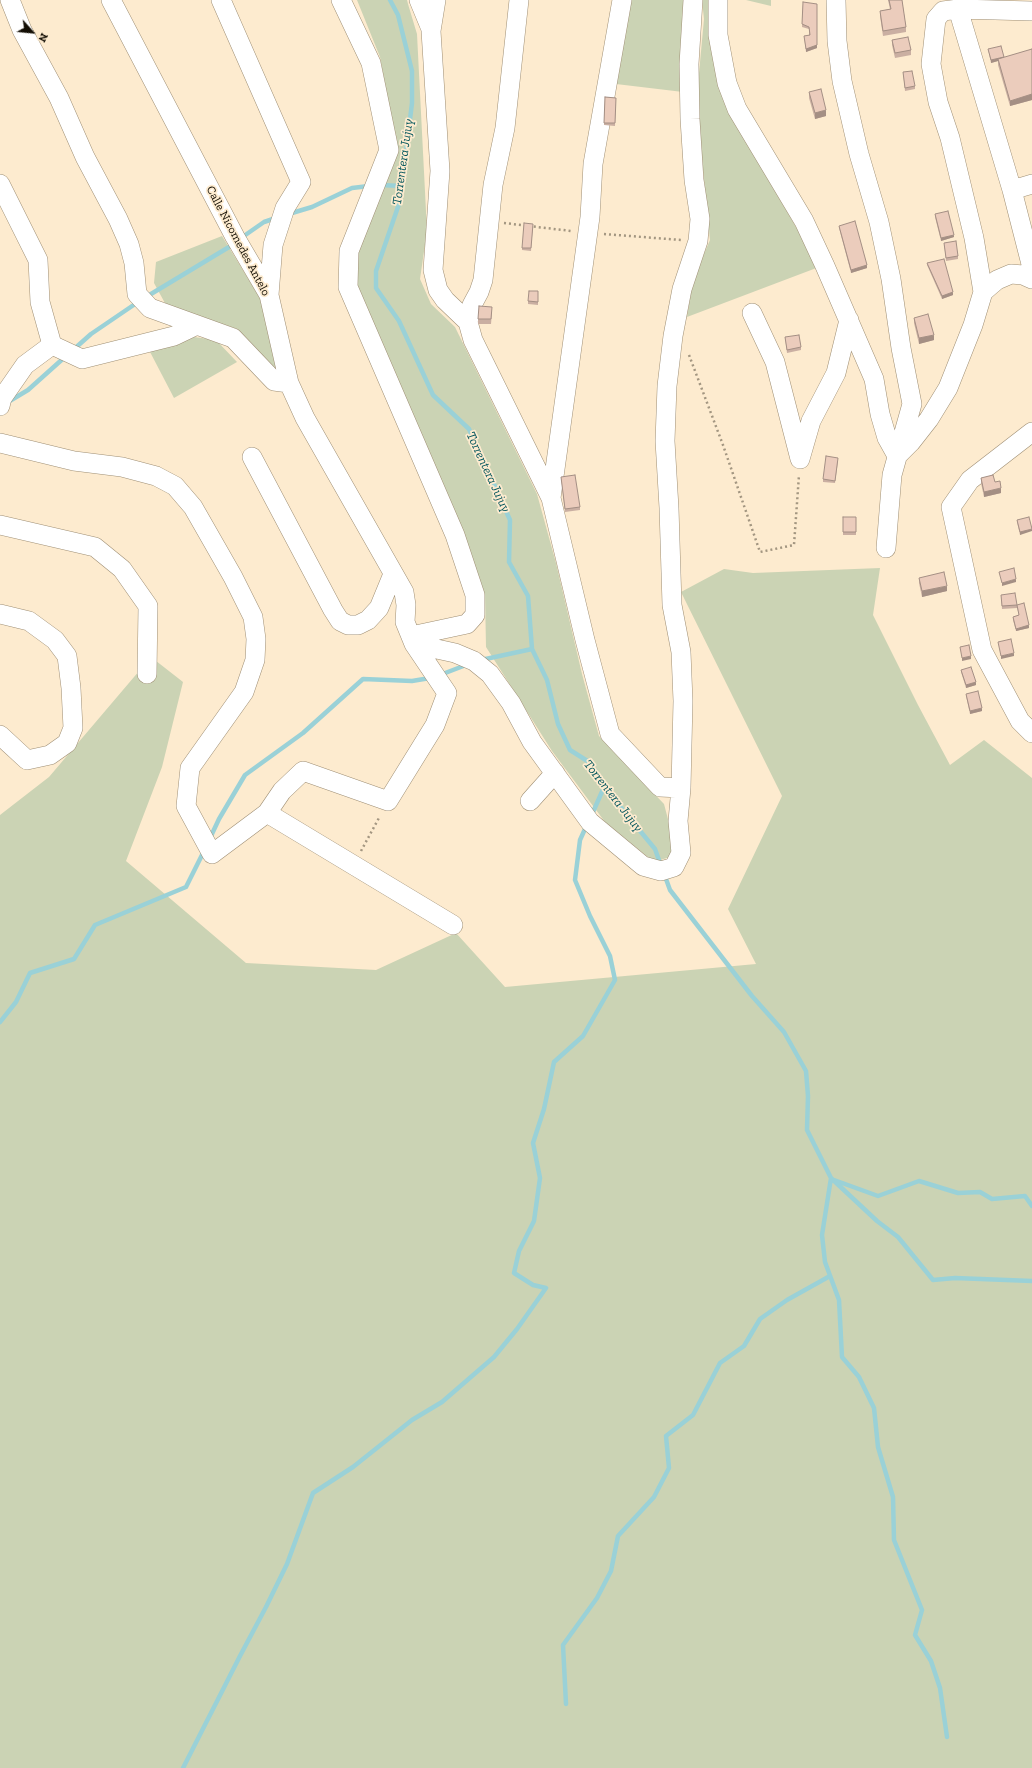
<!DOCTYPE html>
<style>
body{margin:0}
#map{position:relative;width:1032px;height:1768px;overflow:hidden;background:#fdebcf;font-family:"Zilla Slab",serif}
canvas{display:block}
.north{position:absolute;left:12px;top:12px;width:40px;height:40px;-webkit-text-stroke:3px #fdebcf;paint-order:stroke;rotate:117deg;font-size:11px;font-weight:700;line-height:16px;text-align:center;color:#140f05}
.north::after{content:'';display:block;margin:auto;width:14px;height:18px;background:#140f05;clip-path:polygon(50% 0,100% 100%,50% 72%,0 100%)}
</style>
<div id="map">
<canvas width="1032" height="1768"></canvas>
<div class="north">N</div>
</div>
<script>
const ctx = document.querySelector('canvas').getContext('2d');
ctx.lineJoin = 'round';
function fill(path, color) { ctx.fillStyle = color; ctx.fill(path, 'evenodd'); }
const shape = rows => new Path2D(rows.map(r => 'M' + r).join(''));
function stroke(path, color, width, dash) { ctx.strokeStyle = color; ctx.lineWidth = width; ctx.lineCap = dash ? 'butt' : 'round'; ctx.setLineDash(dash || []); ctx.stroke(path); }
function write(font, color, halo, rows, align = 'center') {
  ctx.font = font + ' "Zilla Slab",serif'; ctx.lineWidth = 3.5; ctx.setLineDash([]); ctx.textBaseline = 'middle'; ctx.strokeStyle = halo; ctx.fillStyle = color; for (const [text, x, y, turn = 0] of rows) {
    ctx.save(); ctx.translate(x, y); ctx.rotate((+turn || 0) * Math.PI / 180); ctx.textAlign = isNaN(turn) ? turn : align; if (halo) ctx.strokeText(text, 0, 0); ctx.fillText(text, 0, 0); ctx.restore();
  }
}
const green = shape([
 [357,0,407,0,408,4,417,34,427,231,420,279,431,304,455,327,537,494,556,563,582,674,599,736,664,804,674,842,670,857,654,862,605,822,552,751,486,647,485,595,463,531,354,282,357,244,396,145,380,57],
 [627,0,688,0,683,92,616,84],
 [702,0,709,0,713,48,770,182,819,267,687,317,693,279,710,240,701,149,698,84,704,19],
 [746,0,771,0,771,6],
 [222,236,260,298,279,372,237,329,166,305,154,283,156,262],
 [194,337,216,340,237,362,174,398,149,350],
 [880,568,873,615,918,705,950,765,984,740,1032,778,1032,1768,0,1768,0,815,49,777,151,657,183,682,162,767,126,861,246,963,376,970,456,933,505,987,756,964,728,909,782,796,681,592,724,569,753,573]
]);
const stream = shape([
 [390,0,398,15,412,71,412,103,400,201,376,271,376,288,399,321,433,395,469,429,510,520,509,562,528,596,532,649,547,680,558,724,570,750,589,762,622,809,655,849,660,863],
 [380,185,402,186],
 [292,213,312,207,352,188,369,186],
 [241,238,264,222,273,219],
 [146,297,234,244],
 [73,350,91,334,138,302],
 [8,402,28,390,66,356],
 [481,660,532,649],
 [440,675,466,665],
 [593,812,605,785],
 [211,836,219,819,245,775,303,733,363,679,412,681,430,678],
 [666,879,670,890,752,996,784,1032,806,1071,808,1096,807,1130,831,1178,877,1221,898,1237,933,1280,955,1278,1032,1281],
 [0,1022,16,1002,30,973,74,959,95,925,186,887,203,853],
 [831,1178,822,1235,825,1262,839,1300,842,1357,859,1377,874,1408,878,1447,893,1497,894,1540,922,1610,915,1635,931,1661,940,1688,947,1737],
 [834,1180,878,1196,919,1181,958,1193,980,1192,992,1199,1025,1196,1032,1206],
 [566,1704,563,1645,597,1598,611,1571,618,1536,654,1497,669,1468,666,1436,693,1415,720,1363,744,1346,760,1319,787,1300,830,1276],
 [183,1768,240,1656,266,1607,287,1564,313,1493,353,1467,412,1420,442,1402,494,1357,517,1329,546,1288,533,1285,514,1273,519,1251,534,1221,540,1178,533,1143,544,1109,554,1062,583,1036,615,980,610,956,590,916,575,880,580,840,585,829]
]);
const path = shape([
 [504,223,571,231],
 [604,234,681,240],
 [689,355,723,445,760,552,794,545,799,475],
 [361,851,380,816]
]);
const minor = shape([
 [10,0,22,30,59,98,85,157,118,219,129,244,134,263,137,294,150,308,233,338,274,381,289,383],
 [111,0,235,237,269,295,289,383,305,418,404,592,406,605,405,622,414,644,455,653,474,661,490,674,511,703,532,742,590,822,643,866,661,871,674,867,681,853,678,821,681,788,683,701,681,652,672,605,669,508,665,441,667,386,673,336,682,289,698,241,700,219,694,180,690,119,689,64,693,0],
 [221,0,301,182,285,208,273,245,269,295],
 [341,0,371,63,389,150,349,251,348,287,455,535,475,595,475,615,467,624,411,636],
 [419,0,431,29],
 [436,0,431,31,440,171,433,270,438,290,445,300,468,322],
 [519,0,505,128,493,185,483,280,479,292,472,305,468,322,473,340,551,498,585,640,610,734,660,787,681,788],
 [718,0,718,35,727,83,737,109,804,221,825,266,874,379,880,414,887,438,897,456,911,442,929,419,948,388,973,325,983,292,974,238,950,138,938,102,931,64,936,19,943,11,958,9,1032,11],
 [836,0,837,41,842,81,859,154,879,222,891,279,901,348,912,404,892,475,886,548],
 [958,9,1012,190,1032,268],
 [0,184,38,260,40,302,52,345,82,359,174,336,197,325],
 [1012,190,1032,184],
 [983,292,997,280,1011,274,1023,275,1032,279],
 [752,313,775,362,800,459,811,421,836,373,849,320],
 [0,406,2,398,25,365,52,345],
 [1032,432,970,480,951,507,982,650,1020,721,1032,733],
 [0,443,74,461,122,467,156,476,175,486,193,507,233,577,253,617,256,639,255,660,244,692,190,768,186,806,212,854,267,813,453,925],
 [252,457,333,610,340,621,348,625,358,625,368,620,379,608,393,574],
 [551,498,590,217,593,164,622,0],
 [0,525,95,547,122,569,148,606,147,674],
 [0,614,29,621,55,640,67,656,71,688,73,728,67,743,50,755,27,760,0,735],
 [530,801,555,773],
 [267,813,282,791,303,771,388,801,435,725,447,693,414,644]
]);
const wall = shape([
 [888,0,902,0,906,27,906,32,883,36,880,16,880,11,890,9],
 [803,2,817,48,806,52,804,36,809,35,809,29,802,27],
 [892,40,911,50,911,55,895,58,892,45],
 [988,49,1004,58,1032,49,1032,100,1010,106,998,65,998,61,991,63],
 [903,72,915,86,915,89,905,91],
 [809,92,826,116,815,119,809,98],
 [605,97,616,98,615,126,604,125],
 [935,214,954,237,941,241,935,217],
 [533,224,531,251,522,250,522,248],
 [839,226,867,268,851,273,839,228],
 [944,243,958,256,958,259,946,261],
 [927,263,953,295,942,299,927,265],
 [538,291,538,305,528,304,528,301],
 [492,312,491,324,478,324,478,319],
 [914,318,934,340,919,344,914,323],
 [785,337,801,347,801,350,787,353],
 [838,461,835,483,823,482,823,479],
 [561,477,580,507,580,510,565,512],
 [981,478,995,482,1001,493,984,497,981,483],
 [843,517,856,517,856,535,843,535],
 [1017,520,1032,528,1020,535,1017,522],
 [919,578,947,591,922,597,919,583],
 [1001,595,1017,605,1029,628,1016,631,1013,620,1013,617,1019,615,1017,608,1002,609],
 [961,670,976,685,966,688,961,672],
 [966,694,982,711,970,714,966,696]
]);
const shadedWall = shape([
 [817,7,817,48,806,52,806,49],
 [1004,57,998,59,998,61,991,63,991,60],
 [1032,94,1032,100,1010,106,1010,101],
 [826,110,826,116,815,119,815,113],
 [954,235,954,237,941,241,941,238],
 [867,265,867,268,851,273,851,270],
 [953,292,953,295,942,299,942,296],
 [934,335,934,340,919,344,919,338],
 [1001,488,1001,493,984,497,984,492],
 [1032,529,1032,531,1020,535,1020,532],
 [1016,579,1016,582,1002,586,1002,583],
 [947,586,947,591,922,597,922,591],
 [1029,625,1029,628,1016,631,1016,629],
 [1014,653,1014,656,1001,659,1001,656],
 [971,656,971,659,962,661,962,658],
 [976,682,976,685,966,688,966,685],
 [982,708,982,711,970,714,970,711]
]);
const building = shape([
 [889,0,902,0,906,27,883,31,880,11,891,9,889,0],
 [803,2,817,4,817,45,806,49,804,36,810,35,809,27,802,24,803,2],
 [908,37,911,50,895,53,892,40,908,37],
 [1001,46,1004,57,991,60,988,49,1001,46],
 [1032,49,1032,94,1010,101,998,59,1032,49],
 [912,71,915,86,905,88,903,72,912,71],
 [821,89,826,110,815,113,809,92,821,89],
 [605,97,616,98,615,123,604,123,605,97],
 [948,211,954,235,941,238,935,214,948,211],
 [855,221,867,265,851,270,839,226,855,221],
 [524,223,533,224,531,248,522,248,524,223],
 [956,241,958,256,946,258,944,243,956,241],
 [944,259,953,292,942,296,927,263,944,259],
 [529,291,538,291,538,302,528,301,529,291],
 [479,306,492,307,491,319,478,319,479,306],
 [928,314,934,335,919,338,914,318,928,314],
 [799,335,801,347,787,350,785,337,799,335],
 [826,456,838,458,835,481,823,479,826,456],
 [575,475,580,507,565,509,561,477,575,475],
 [993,475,995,482,1000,481,1001,488,984,492,981,478,993,475],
 [843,517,856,517,856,532,843,532,843,517],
 [1029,517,1032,529,1020,532,1017,520,1029,517],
 [1014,568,1016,579,1002,583,999,572,1014,568],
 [944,572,947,586,922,591,919,578,944,572],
 [1015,593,1017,605,1002,606,1001,595,1015,593],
 [1024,603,1029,625,1016,629,1013,617,1019,615,1017,605,1024,603],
 [1011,639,1014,653,1001,656,998,642,1011,639],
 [969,645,971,656,962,658,960,647,969,645],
 [971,667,976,682,966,685,961,670,971,667],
 [978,691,982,708,970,711,966,694,978,691]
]);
const streetNames = [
 ["Calle Nicomedes Antelo",238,241,62]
];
const waterNames = [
 ["Torrentera Jujuy",403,162,-82],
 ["Torrentera Jujuy",488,472,65],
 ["Torrentera Jujuy",613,796,52]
];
fill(green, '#cbd3b4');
stroke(stream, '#9ad1d7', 4.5);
stroke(minor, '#9f8f75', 20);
stroke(path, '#a39681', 2.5, [2, 3]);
stroke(minor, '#fff', 19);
fill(wall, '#caafa2');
fill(shadedWall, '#a48f84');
fill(building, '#ebccbc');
stroke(building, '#a48f84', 1);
write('12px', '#140f05', '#fdebcf', streetNames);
write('italic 13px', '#05575e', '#fdebcf', waterNames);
</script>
